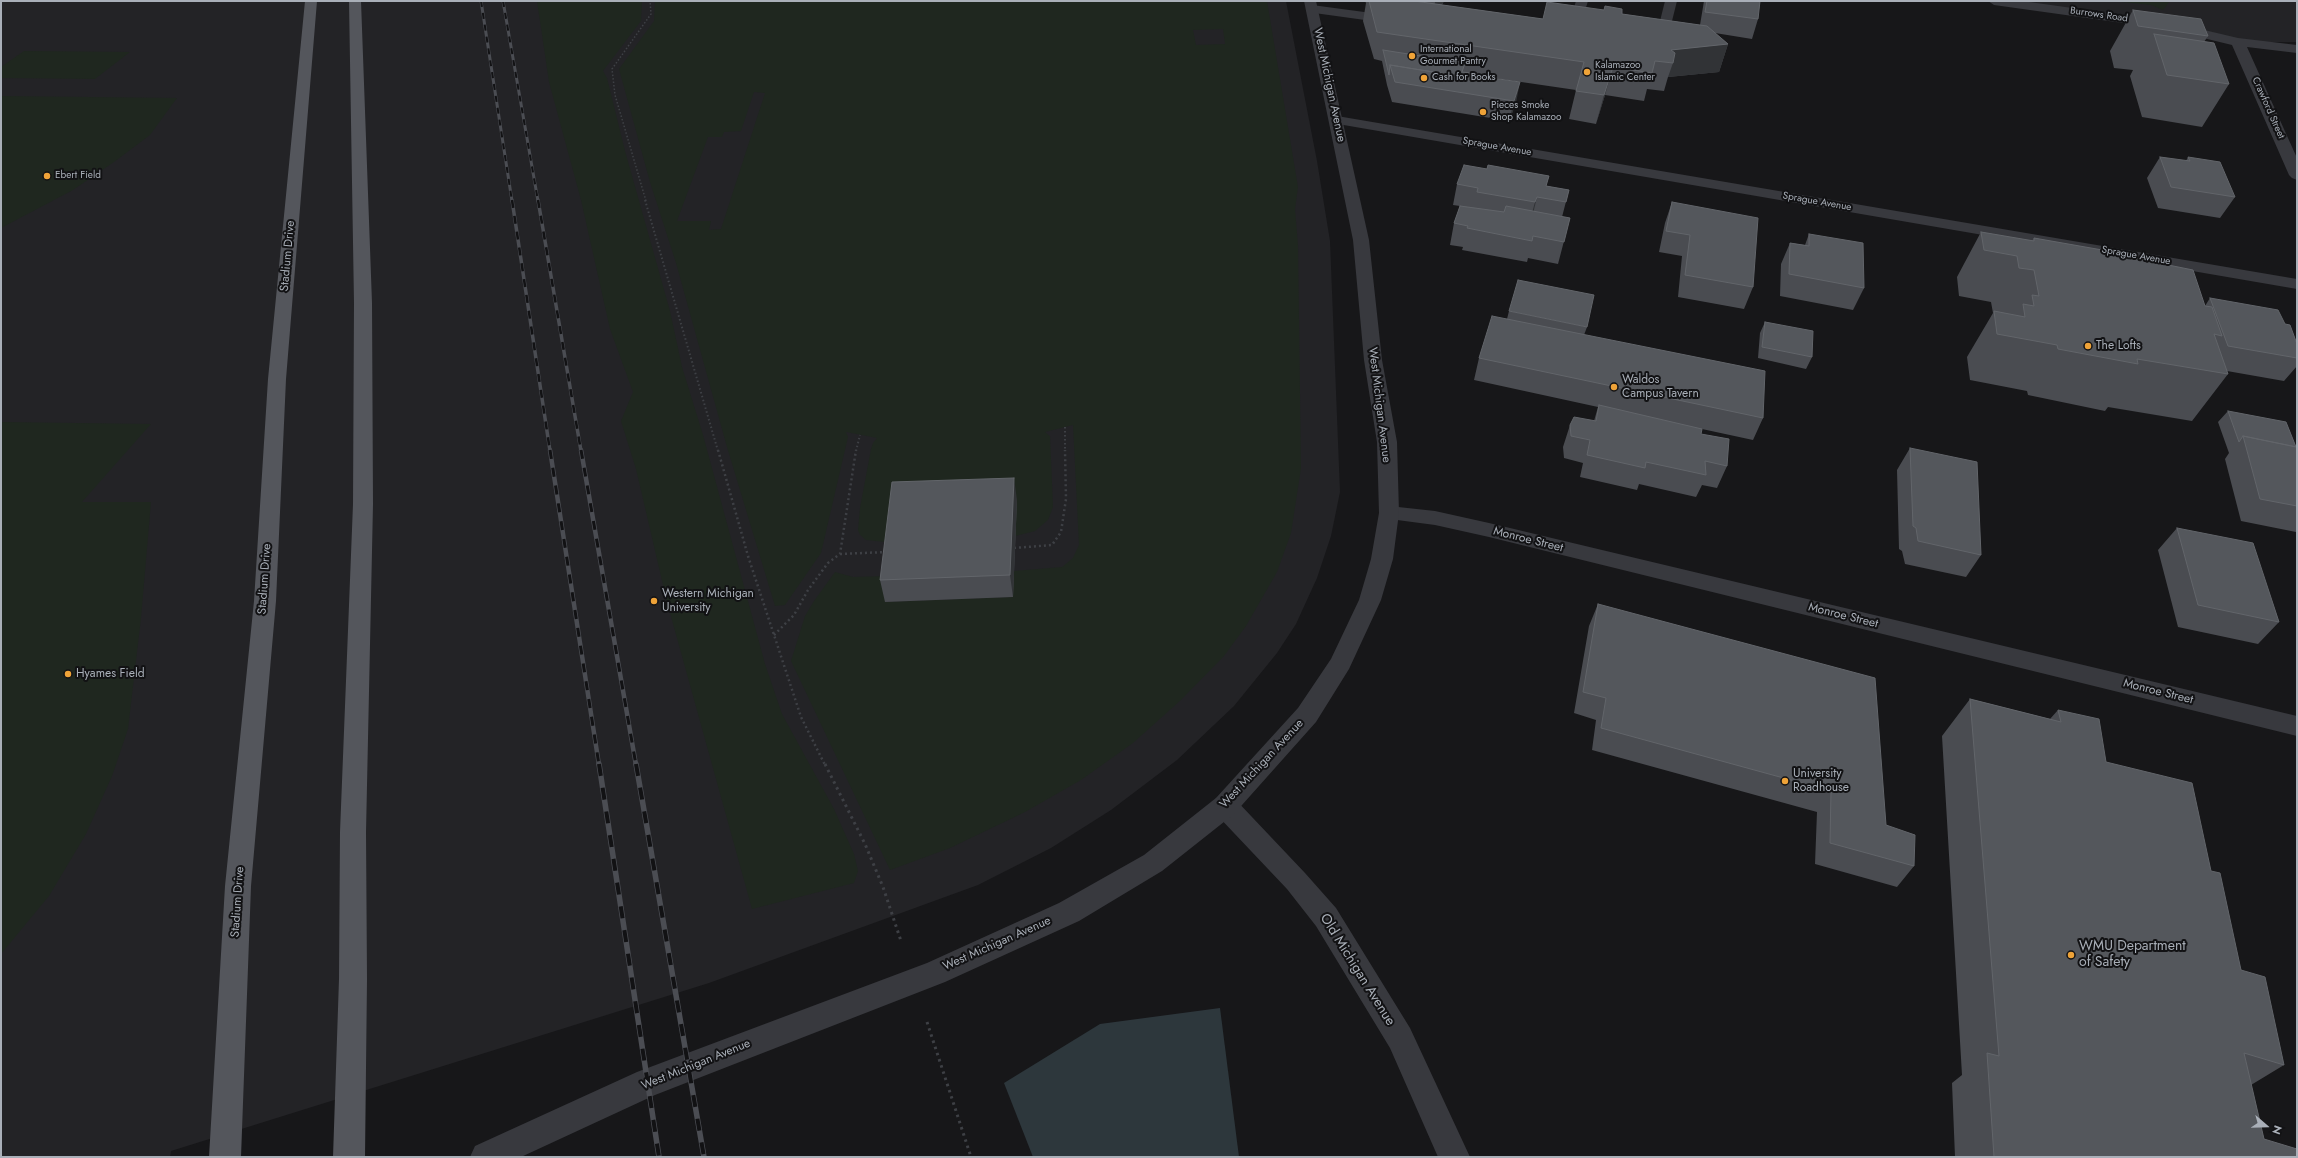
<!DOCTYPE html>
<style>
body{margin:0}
#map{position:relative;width:2298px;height:1158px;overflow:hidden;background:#171719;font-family:Jost,sans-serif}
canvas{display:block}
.frame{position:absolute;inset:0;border:2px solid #a9afb8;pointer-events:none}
.north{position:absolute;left:2246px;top:1106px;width:40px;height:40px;-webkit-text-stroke:3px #121214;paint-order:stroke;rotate:110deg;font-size:11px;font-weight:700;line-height:16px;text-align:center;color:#a9afb8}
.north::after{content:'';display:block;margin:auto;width:14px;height:18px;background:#a9afb8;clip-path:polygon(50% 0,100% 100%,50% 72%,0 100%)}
</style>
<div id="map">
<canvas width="2298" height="1158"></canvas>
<div class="frame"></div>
<div class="north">N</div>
</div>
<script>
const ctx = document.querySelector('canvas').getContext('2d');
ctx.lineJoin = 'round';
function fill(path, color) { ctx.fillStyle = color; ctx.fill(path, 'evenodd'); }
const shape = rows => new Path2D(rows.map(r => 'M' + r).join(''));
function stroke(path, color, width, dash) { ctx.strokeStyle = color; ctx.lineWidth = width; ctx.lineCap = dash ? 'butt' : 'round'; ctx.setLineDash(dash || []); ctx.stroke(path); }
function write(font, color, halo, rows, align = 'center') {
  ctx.font = font + ' Jost,sans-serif'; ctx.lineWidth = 4; ctx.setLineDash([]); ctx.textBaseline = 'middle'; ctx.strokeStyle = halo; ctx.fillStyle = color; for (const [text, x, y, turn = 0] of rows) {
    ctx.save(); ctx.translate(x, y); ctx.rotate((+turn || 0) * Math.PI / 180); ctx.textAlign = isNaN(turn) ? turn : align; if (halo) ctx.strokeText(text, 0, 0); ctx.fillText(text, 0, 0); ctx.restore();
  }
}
const built = shape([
 [1,1,1286,1,1317,161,1330,241,1340,492,1331,536,1317,578,1296,624,1277,653,1234,706,1177,760,1111,810,1051,848,978,885,709,983,171,1151,170,1157,1,1157],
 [1994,1,2297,1,2297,42,2238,42]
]);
const green = shape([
 [537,1,642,1,641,21,603,71,607,78,625,151,670,311,682,367,703,435,765,664,782,714,834,809,854,854,858,871,854,883,752,909,667,602,636,469,621,421,633,392,610,329,581,200,549,82],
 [655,1,1267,1,1298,187,1295,209,1298,245,1301,468,1291,533,1277,572,1246,626,1224,656,1181,700,1133,743,1081,780,1025,812,950,848,890,870,791,661,805,616,814,601,835,572,853,577,888,576,885,602,1012,597,1014,571,1062,567,1073,558,1079,545,1073,425,1045,432,1050,436,1053,507,1048,520,1035,531,1015,536,1016,500,885,542,866,540,860,535,858,530,860,508,871,449,873,443,877,438,846,432,848,437,821,553,785,605,775,606,727,447,676,263,650,182,619,69,654,21],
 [1223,29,1225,44,1196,45,1193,30],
 [754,92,765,93,721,229,709,230,711,221,677,221,708,137,722,137,724,132,741,131],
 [2113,1,2170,1,2163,10,2151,5],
 [24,51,130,52,95,79,1,78,1,67],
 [1,96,177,98,150,135,114,162,73,190,1,228],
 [1,422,151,424,82,502,151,502,141,618,128,729,112,776,86,834,49,896,1,954]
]);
const water = shape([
 [1220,1008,1239,1157,1033,1157,1004,1083,1100,1024]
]);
const pathFar3 = shape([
 [646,201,615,95,612,69,651,14,650,1]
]);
const pathFar2 = shape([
 [645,200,718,451],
 [1065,427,1065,451],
 [856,451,860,435]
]);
const pathFar1 = shape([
 [718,450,748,556,801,717,825,765],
 [1014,548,1052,545,1061,532,1066,499,1065,450],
 [840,554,886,552],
 [774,635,794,615,808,590,828,563,840,554,856,450]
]);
const path = shape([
 [825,764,865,844,883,887,901,941],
 [927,1022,971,1157]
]);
const service = shape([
 [1576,1,1588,1,1584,14,1600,17,1602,20,1600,23,1595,24,1572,20,1571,17,1576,1],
 [1665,1,1677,1,1669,33,1664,34,1638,30,1636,27,1638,24,1643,23,1659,25,1665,1],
 [1312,5,1394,16,1401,20,1394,24,1307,12,1306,9,1312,5]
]);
const minor = shape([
 [1988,1,2022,1,2166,21,2238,38,2297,45,2297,53,2247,47,2297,158,2297,180,2292,178,2289,175,2232,45,2166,29,1994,5,1988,1],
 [1337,116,2297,279,2297,289,1332,123,1330,120,1332,117,1337,116],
 [1389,506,1435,511,1489,523,2297,716,2297,736,1489,537,1435,525,1382,518,1379,513,1382,508,1389,506],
 [1225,795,1234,798,1305,873,1336,908,1410,1028,1470,1157,1438,1157,1390,1048,1316,926,1287,889,1216,814,1212,806,1216,798,1225,795]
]);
const tertiary = shape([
 [1304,1,1316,1,1369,240,1382,360,1397,442,1399,513,1393,559,1381,600,1349,669,1316,722,1234,814,1162,871,1079,921,945,982,655,1095,521,1157,470,1157,475,1146,637,1072,927,963,1059,903,1144,855,1216,798,1298,708,1331,659,1359,600,1371,559,1379,513,1377,442,1364,360,1353,240,1304,1]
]);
const primary = shape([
 [305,1,317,1,286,379,276,601,251,886,241,1157,209,1157,225,886,254,601,268,379,305,1],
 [349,1,361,1,372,303,373,504,366,832,367,979,365,1157,333,1157,339,979,340,832,353,504,354,303,349,1]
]);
const railFar3 = shape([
 [481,1,512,201],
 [503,1,538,201]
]);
const railFar2 = shape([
 [512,200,550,451],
 [538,200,581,451]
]);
const railFar1 = shape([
 [550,450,599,765],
 [581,450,636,765]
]);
const rail = shape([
 [599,764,659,1157],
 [636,764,704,1157]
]);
const wall = shape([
 [1365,1,1444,1,1442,5,1543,19,1622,14,1700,25,1704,1,1760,1,1758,19,1752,39,1715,33,1728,44,1719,72,1668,77,1664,91,1647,89,1644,101,1605,95,1596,124,1569,119,1576,90,1487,77,1487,78,1516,103,1509,121,1392,102,1387,85,1382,61,1374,59,1363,21,1366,3],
 [2133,10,2208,36,2204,42,2229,84,2202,127,2142,117,2130,76,2133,70,2114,68,2110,51],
 [2160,157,2186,161,2188,157,2235,197,2220,218,2158,208,2147,178],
 [1487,169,1549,176,1546,186,1569,190,1562,217,1570,218,1558,264,1528,258,1527,262,1462,250,1463,247,1450,245,1454,223,1460,206,1453,205,1457,184],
 [1672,202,1753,287,1744,309,1678,297,1682,256,1659,252,1665,223],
 [1981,232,2032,241,2034,238,2109,253,2205,306,2210,298,2285,324,2297,344,2297,366,2284,381,2227,371,2228,374,2192,421,2108,407,2105,411,2028,395,2027,391,1970,380,1967,357,1993,313,1991,302,1959,296,1957,277],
 [1809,234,1864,288,1853,310,1780,296,1781,264,1790,243,1805,245],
 [1509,311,1587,327,1584,335,1763,418,1753,440,1702,429,1701,434,1727,466,1717,488,1702,485,1696,497,1639,484,1637,490,1580,477,1583,463,1564,458,1563,447,1570,425,1594,421,1598,407,1474,380,1479,358,1507,319],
 [1765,322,1812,357,1806,369,1758,358,1760,333],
 [2228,411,2297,447,2297,531,2296,532,2241,521,2225,459,2229,453,2218,422],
 [1910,448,1981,555,1966,577,1905,564,1902,551,1899,549,1897,470],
 [1017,500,1013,597,885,602,880,580],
 [2177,528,2279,622,2258,644,2178,627,2158,550],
 [1598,604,1886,825,1914,866,1897,887,1815,864,1817,812,1592,750,1596,720,1574,713,1589,626],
 [1970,699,2050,719,2058,710,2106,762,2211,871,2241,970,2284,1065,2251,1085,2264,1139,2297,1157,1955,1157,1952,1083,1962,1075,1942,736]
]);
const shadedWall = shape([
 [1436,1,1444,1,1432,21,1435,2],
 [1728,44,1719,72,1668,77,1673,63,1671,50],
 [1613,67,1605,95,1596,124,1604,95],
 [1520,82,1516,103,1509,121,1514,101],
 [1537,197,1532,218,1529,224,1535,202],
 [1014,478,1017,500,1013,597,1010,575]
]);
const building = shape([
 [1369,1,1414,1,1543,19,1547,2,1604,10,1605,6,1622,9,1622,14,1707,26,1728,44,1671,50,1675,53,1673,63,1655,61,1652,73,1613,67,1604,95,1576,91,1584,62,1377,32,1369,1],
 [1707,1,1760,1,1758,19,1705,12,1707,1],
 [2133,10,2201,19,2208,36,2138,26,2133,10],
 [2154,34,2214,43,2229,84,2167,75,2154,34],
 [1383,50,1465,63,1462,72,1488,75,1487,78,1485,77,1483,80,1390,65,1389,75,1383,50],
 [1390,65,1483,80,1485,77,1520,82,1514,101,1395,82,1390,65],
 [2160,157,2190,161,2188,157,2220,162,2235,197,2171,187,2160,157],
 [1464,165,1487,169,1488,165,1549,176,1546,186,1569,190,1566,202,1537,197,1535,202,1477,192,1478,188,1457,184,1464,165],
 [1672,202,1758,218,1753,287,1685,275,1690,235,1666,231,1672,202],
 [1460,206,1504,212,1506,206,1570,218,1564,242,1533,236,1532,241,1467,228,1468,226,1454,223,1460,206],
 [1981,232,2034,241,2034,238,2108,251,2109,253,2193,270,2205,306,2212,307,2222,336,2214,334,2228,374,2137,359,2138,364,2058,349,2057,345,1997,334,1994,311,2025,317,2023,304,2034,306,2032,295,2039,296,2034,270,2019,268,2017,256,1984,250,1981,232],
 [1809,234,1863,243,1864,288,1789,274,1790,243,1809,246,1809,234],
 [1518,280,1594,295,1587,327,1509,311,1518,280],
 [2210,298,2278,310,2285,324,2290,325,2297,344,2297,358,2228,346,2210,298],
 [1492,316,1765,371,1763,418,1479,358,1492,316],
 [1765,322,1813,331,1812,357,1762,347,1765,322],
 [1599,405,1702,429,1701,434,1729,439,1727,466,1705,461,1706,475,1646,462,1645,468,1587,455,1590,440,1571,436,1570,425,1574,417,1596,421,1599,405],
 [2228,411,2286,422,2296,447,2243,436,2239,442,2228,411],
 [2243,436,2297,447,2297,506,2260,499,2243,436],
 [1910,448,1977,462,1981,555,1918,541,1916,528,1913,526,1910,448],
 [1014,478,1010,575,880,580,892,482,1014,478],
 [2177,528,2253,543,2279,622,2198,605,2177,528],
 [1598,604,1875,678,1886,825,1915,835,1914,866,1830,843,1831,791,1601,728,1606,698,1583,692,1598,604],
 [1970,699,2061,722,2058,710,2099,719,2106,762,2192,783,2211,871,2220,873,2241,970,2265,977,2284,1065,2244,1053,2264,1139,2297,1149,2297,1157,1994,1157,1987,1053,1999,1056,1970,699]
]);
const markers = [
 [1412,56,4,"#efa338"],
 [1587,72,4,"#efa338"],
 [1424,78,4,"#efa338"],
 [1483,112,4,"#efa338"],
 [47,176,4,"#efa338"],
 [2088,346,4,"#efa338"],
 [1614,387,4,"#efa338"],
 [654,601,4,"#efa338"],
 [68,674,4,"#efa338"],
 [1785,781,4,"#efa338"],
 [2071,955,4,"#efa338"]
];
const farStreetnames = [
 ["Burrows Road",2099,15,8],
 ["Crawford Street",2268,108,66],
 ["Sprague Avenue",1497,147,10],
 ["Sprague Avenue",1817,202,10],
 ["Sprague Avenue",2136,256,10]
];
const farPoinames = [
 ["International",1420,50],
 ["Gourmet Pantry",1420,62],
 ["Kalamazoo",1595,66],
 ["Islamic Center",1595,78],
 ["Cash for Books",1432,78],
 ["Pieces Smoke",1491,106],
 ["Shop Kalamazoo",1491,118],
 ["Ebert Field",55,176]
];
const streetNames = [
 ["West Michigan Avenue",1329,85,78],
 ["Stadium Drive",288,256,-85],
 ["West Michigan Avenue",1379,405,83],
 ["Monroe Street",1528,540,14],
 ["Stadium Drive",265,579,-86],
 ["Monroe Street",1843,616,14],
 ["Monroe Street",2158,692,14],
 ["West Michigan Avenue",1262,764,-47],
 ["Stadium Drive",238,902,-86],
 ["West Michigan Avenue",997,944,-24],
 ["West Michigan Avenue",696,1065,-22]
];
const poiNames = [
 ["The Lofts",2096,346],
 ["Waldos",1622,380],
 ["Campus Tavern",1622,394],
 ["Western Michigan",662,594],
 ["University",662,608],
 ["Hyames Field",76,674],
 ["University",1793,774],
 ["Roadhouse",1793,788]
];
const nearPoinames = [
 ["WMU Department",2079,947],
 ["of Safety",2079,963]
];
const nearStreetnames = [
 ["Old Michigan Avenue",1357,970,58]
];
fill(built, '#232326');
fill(green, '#1f271f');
fill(water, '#2d373c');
stroke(pathFar3, '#3e4045', 1.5, [1.5, 2]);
stroke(pathFar2, '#3e4045', 2, [1.5, 2.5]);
stroke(pathFar1, '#3e4045', 2.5, [2, 3]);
stroke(path, '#3e4045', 3, [2.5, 4]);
fill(service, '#38393e');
fill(minor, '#38393e');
fill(tertiary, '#38393e');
fill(primary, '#54565c');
stroke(railFar3, '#4b4d53', 3);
stroke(railFar2, '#4b4d53', 3.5);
stroke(railFar1, '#4b4d53', 4.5);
stroke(rail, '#4b4d53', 5.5);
stroke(railFar3, '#121214', 2, [6]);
stroke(railFar2, '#121214', 2.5, [8]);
stroke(railFar1, '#121214', 3, [9]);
stroke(rail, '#121214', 4, [12]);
fill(wall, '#4a4c51');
fill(shadedWall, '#313336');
fill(building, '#54575c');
stroke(building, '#62656a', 1);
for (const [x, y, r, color] of markers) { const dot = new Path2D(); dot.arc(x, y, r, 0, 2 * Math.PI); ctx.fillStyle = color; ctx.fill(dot); stroke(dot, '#121214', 1.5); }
write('10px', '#a9afb8', '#121214', farStreetnames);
write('10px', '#a9afb8', '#121214', farPoinames, 'left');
write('12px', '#a9afb8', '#121214', streetNames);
write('12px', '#a9afb8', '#121214', poiNames, 'left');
write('14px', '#a9afb8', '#121214', nearPoinames, 'left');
write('14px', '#a9afb8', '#121214', nearStreetnames);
</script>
